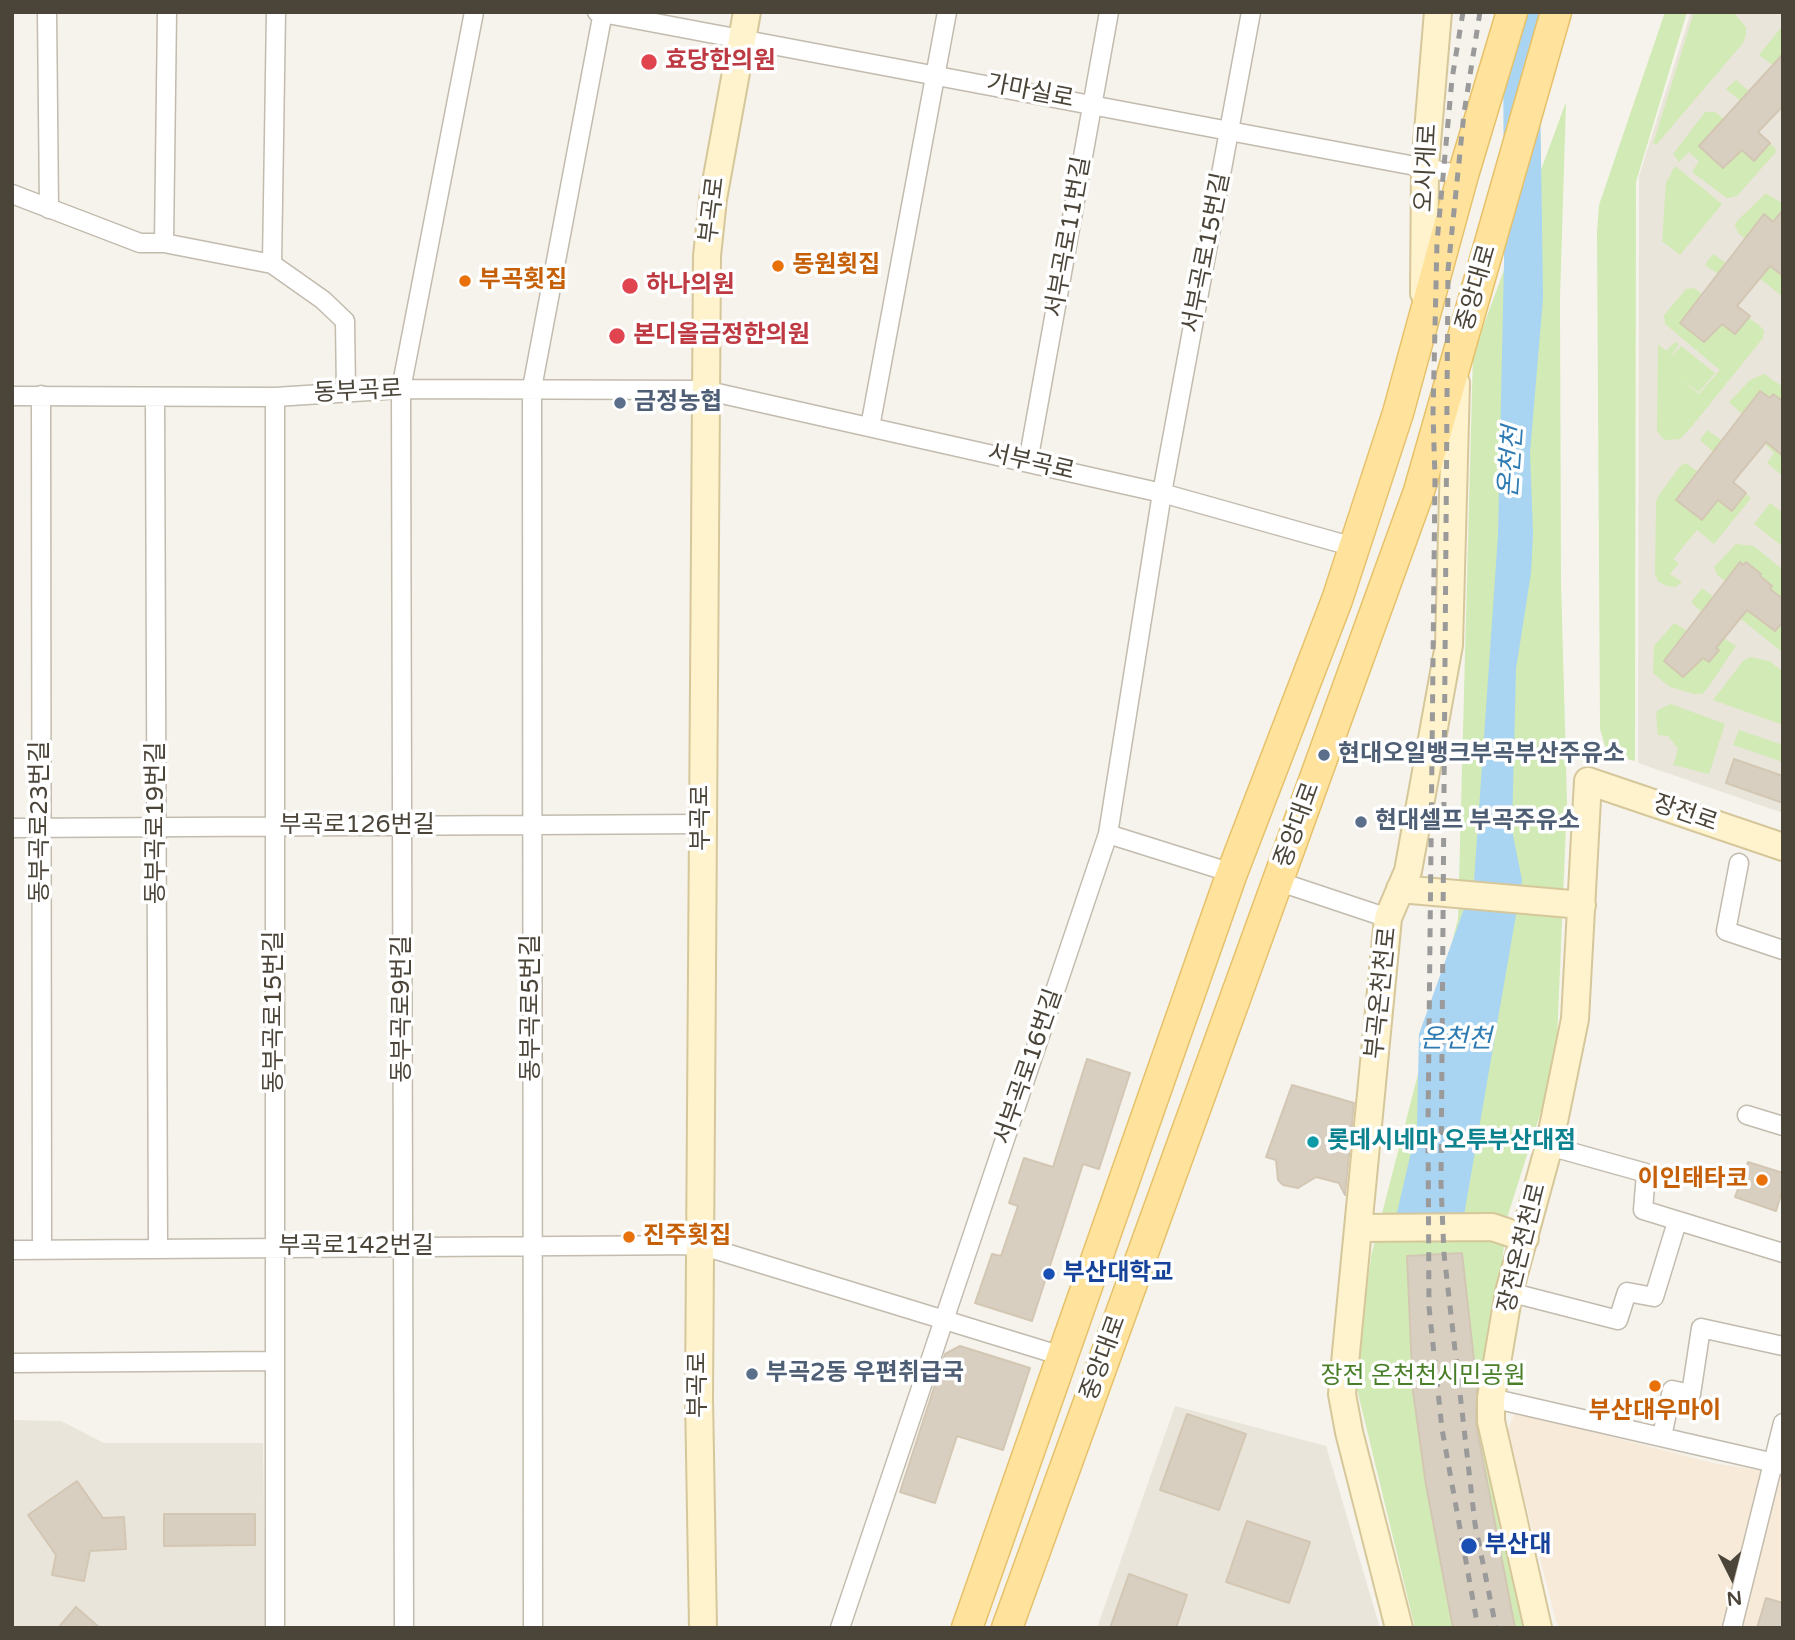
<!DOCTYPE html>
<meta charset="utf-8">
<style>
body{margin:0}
#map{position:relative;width:1795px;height:1640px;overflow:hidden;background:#f6f3ec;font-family:"Varela Round",sans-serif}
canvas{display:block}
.frame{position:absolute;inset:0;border:14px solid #4b4439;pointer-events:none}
.north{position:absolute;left:1697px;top:1542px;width:70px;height:70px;-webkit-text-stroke:5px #fff;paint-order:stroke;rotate:174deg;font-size:19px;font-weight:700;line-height:28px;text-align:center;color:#4b4439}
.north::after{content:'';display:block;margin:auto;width:24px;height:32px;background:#4b4439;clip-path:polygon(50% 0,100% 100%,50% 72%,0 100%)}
</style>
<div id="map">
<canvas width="1795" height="1640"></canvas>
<div class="frame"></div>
<div class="north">N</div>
</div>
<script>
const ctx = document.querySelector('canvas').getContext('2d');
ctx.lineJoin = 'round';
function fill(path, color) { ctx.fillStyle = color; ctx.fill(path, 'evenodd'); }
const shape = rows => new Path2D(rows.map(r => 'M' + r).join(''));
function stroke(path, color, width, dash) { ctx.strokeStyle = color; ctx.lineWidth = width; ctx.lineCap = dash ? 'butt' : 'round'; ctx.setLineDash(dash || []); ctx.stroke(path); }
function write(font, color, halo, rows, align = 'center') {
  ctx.font = font + ' "Varela Round","Noto Sans KR",sans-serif'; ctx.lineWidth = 7; ctx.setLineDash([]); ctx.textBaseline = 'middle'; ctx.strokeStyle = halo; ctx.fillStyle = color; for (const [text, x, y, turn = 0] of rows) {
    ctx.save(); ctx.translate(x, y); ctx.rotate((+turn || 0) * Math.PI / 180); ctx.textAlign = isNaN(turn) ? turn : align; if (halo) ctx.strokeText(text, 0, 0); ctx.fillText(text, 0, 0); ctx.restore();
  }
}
const residential = shape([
 [1691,12,1783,12,1783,813,1638,763,1639,176],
 [1175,1406,1326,1446,1380,1628,1097,1628],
 [12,1420,61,1421,104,1443,263,1443,266,1628,12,1628]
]);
const commercial = shape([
 [1515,1412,1713,1463,1783,1474,1783,1628,1558,1628,1507,1432]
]);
const green = shape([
 [1665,12,1687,12,1636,182,1635,761,1619,757,1605,746,1600,729,1597,232,1599,205],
 [1694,12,1733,12,1746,27,1746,35,1743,43,1657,144,1653,144],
 [1783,25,1783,92,1752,128,1775,148,1776,152,1737,196,1727,198,1692,172,1699,161,1689,152,1679,162,1673,154,1705,112,1715,112,1734,127,1750,109,1726,89,1736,80,1754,95,1778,69,1759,55],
 [1566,102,1560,298,1561,580,1567,803,1556,1064,1507,1218,1490,1374,1530,1628,1415,1628,1355,1381,1371,1256,1458,919,1473,354],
 [1675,166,1722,204,1680,255,1662,241,1666,183],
 [1766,193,1783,204,1783,297,1753,273,1730,304,1760,326,1764,331,1763,338,1693,425,1680,439,1664,440,1657,431,1658,344,1666,351,1675,342,1679,344,1669,359,1681,346,1715,373,1699,392,1681,379,1699,394,1720,370,1665,324,1664,315,1686,289,1694,288,1707,298,1724,278,1705,265,1713,254,1733,268,1754,246,1738,233,1735,226,1737,221],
 [1764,374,1783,387,1783,476,1767,463,1774,453,1761,440,1727,478,1751,498,1714,544,1697,530,1673,559,1679,563,1670,574,1682,582,1675,587,1666,586,1658,581,1655,574,1656,502,1659,495,1681,465,1686,463,1702,475,1718,456,1700,440,1707,430,1728,445,1751,422,1729,402,1750,380],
 [1770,503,1783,513,1783,547,1754,524],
 [1736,544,1754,546,1783,570,1783,653,1730,610,1715,632,1736,646,1707,689,1702,694,1694,694,1670,687,1653,673,1654,646,1674,623,1691,633,1705,615,1691,602,1702,588,1719,601,1732,585,1718,576,1714,567],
 [1750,657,1770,661,1783,672,1783,725,1713,700,1743,661],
 [1671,704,1725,724,1709,774,1673,765,1678,749,1668,736,1658,735,1656,715,1658,710],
 [1739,730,1783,745,1783,762,1733,745]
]);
const water = shape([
 [1503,12,1539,12,1543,298,1530,453,1533,534,1531,573,1516,669,1512,830,1522,880,1463,1221,1436,1243,1396,1217,1417,1126,1419,1034,1474,881,1498,535,1504,263]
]);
const building = shape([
 [1783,54,1783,106,1758,132,1770,143,1754,161,1742,150,1723,168,1699,146,1783,54],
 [1783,210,1783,276,1770,266,1737,306,1750,316,1735,334,1722,324,1704,342,1680,323,1764,214,1773,222,1783,210],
 [1760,391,1770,398,1773,394,1783,401,1783,456,1766,442,1733,482,1746,493,1732,511,1718,500,1702,520,1676,500,1760,391],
 [1740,562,1743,565,1746,562,1761,574,1760,576,1772,586,1770,589,1783,599,1783,622,1775,631,1747,610,1716,648,1719,650,1709,662,1703,658,1683,677,1664,661,1740,562],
 [1734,759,1783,776,1783,803,1726,783,1734,759],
 [1087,1059,1130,1073,1099,1169,1083,1164,1032,1321,975,1303,992,1254,1001,1256,1018,1206,1009,1203,1024,1158,1053,1167,1087,1059],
 [1292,1085,1354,1103,1345,1195,1339,1183,1316,1177,1298,1188,1283,1185,1278,1180,1276,1160,1266,1157,1292,1085],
 [1748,1162,1783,1173,1783,1188,1776,1211,1735,1197,1748,1162],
 [1462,1253,1477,1387,1476,1424,1515,1628,1453,1628,1426,1485,1413,1391,1407,1256,1462,1253],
 [960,1346,1030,1368,1003,1450,957,1436,935,1503,900,1492,945,1354,960,1346],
 [1187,1414,1246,1434,1219,1510,1160,1490,1187,1414],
 [77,1481,103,1518,124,1517,126,1549,90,1551,84,1581,52,1575,56,1555,28,1515,77,1481],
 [164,1514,255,1514,255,1545,164,1546,164,1514],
 [1247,1521,1310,1542,1289,1603,1226,1582,1247,1521],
 [1129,1574,1187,1595,1176,1628,1110,1628,1129,1574],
 [1766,1598,1783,1603,1783,1628,1757,1628,1766,1598],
 [76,1607,100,1628,58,1628,76,1607]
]);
const street = shape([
 [47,12,49,209],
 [597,12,1463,175],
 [12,194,140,243,164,243,272,264,323,300,345,321,346,392],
 [164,243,167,12],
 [272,264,276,12],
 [41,395,42,1250],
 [12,396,275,397,401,389,704,390,1162,493,1354,547],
 [275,397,275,1628],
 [155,398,158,1249],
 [870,427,947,12],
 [1028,462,1109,12],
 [12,828,702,824],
 [1108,834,1232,873],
 [1739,863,1726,931,1783,950],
 [1277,881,1388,918],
 [1747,1115,1783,1126],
 [1549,1146,1646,1173,1643,1210,1783,1253],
 [12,1250,700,1245,1062,1356],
 [1509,1292,1618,1320,1627,1292,1654,1297,1677,1222],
 [12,1363,275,1361],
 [1491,1398,1783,1465],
 [1662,1436,1672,1390,1691,1394,1701,1328,1783,1346],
 [404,1628,401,389,474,12],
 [533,1628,532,388,603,12],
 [840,1628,1108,834,1162,493,1251,12],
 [1732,1628,1783,1423]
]);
const secondary = shape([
 [1424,293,1425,167,1438,12],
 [1400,889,1582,905],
 [1358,1228,1492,1227,1525,1238],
 [703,1628,699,1397,707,256,713,199,747,12],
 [1399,1628,1349,1432,1342,1394,1388,918,1408,871,1449,645,1456,383],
 [1538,1628,1491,1421,1491,1398,1509,1292,1549,1146,1575,1019,1588,781,1783,847]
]);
const primary = shape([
 [967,1628,1232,873,1337,600,1398,413,1463,175,1512,12],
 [1007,1628,1419,491,1556,12]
]);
const rail = shape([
 [1463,12,1452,79,1437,242,1433,413,1435,478,1428,1125,1429,1307,1442,1429,1478,1628],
 [1480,12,1464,113,1448,270,1441,1184,1444,1254,1475,1524,1496,1628]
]);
const markers = [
 [649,62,9,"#e0444e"],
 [778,266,7,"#e8710a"],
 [465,281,7,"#e8710a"],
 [630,286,9,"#e0444e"],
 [617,336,9,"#e0444e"],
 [620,403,7,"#5c6f8a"],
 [1324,755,7,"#5c6f8a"],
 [1361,822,7,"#5c6f8a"],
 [1313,1142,7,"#0f9aa8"],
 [1762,1180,7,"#e8710a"],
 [629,1237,7,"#e8710a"],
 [1049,1274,7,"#1a4fb4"],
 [752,1374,7,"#5c6f8a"],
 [1655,1386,7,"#e8710a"],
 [1469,1546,9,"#1a4fb4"]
];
const healthNames = [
 ["효당한의원",665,62],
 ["하나의원",646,286],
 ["본디올금정한의원",633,336]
];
const streetNames = [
 ["가마실로",1030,92,11],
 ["오시게로",1427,168,-87],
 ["부곡로",713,210,-83],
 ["서부곡로11번길",1069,237,-80],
 ["서부곡로15번길",1207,253,-79],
 ["중앙대로",1477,288,-74],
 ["동부곡로",358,392,-3],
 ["서부곡로",1031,463,13],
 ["장전로",1685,814,19],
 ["부곡로",702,818,-90],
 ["동부곡로23번길",41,822,-90],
 ["동부곡로19번길",157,823,-90],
 ["중앙대로",1298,825,-70],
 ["부곡로126번길",357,826],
 ["부곡온천천로",1382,993,-84],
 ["동부곡로5번길",532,1008,-90],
 ["동부곡로9번길",403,1009,-90],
 ["동부곡로15번길",275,1012,-90],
 ["서부곡로16번길",1029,1067,-71],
 ["부곡로142번길",356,1247],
 ["장전온천천로",1523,1248,-76],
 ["중앙대로",1104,1358,-70],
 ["부곡로",699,1385,-90]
];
const foodNames = [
 ["동원횟집",792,266],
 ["부곡횟집",479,281],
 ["이인태타코",1748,1180,"right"],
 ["진주횟집",643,1237],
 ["부산대우마이",1655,1412,"center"]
];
const serviceNames = [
 ["금정농협",634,403],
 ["현대오일뱅크부곡부산주유소",1338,755],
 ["현대셀프 부곡주유소",1375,822],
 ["부곡2동 우편취급국",766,1374]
];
const cultureNames = [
 ["롯데시네마 오투부산대점",1327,1142]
];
const transitNames = [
 ["부산대학교",1063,1274],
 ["부산대",1485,1546]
];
const parkNames = [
 ["장전 온천천시민공원",1423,1377]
];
const waterNames = [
 ["온천천",1512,462,-86],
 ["온천천",1456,1040]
];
fill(residential, '#eae5da');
fill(commercial, '#f7ead8');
fill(green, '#d2eab5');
fill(water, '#a9d4f2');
fill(building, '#d8cfc1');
stroke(building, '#d3c7b4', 2);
stroke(street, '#c2bbae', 21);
stroke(secondary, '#d6c79b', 30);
stroke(primary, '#e6c16a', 33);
stroke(street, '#fff', 18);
stroke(secondary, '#fff3cd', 26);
stroke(primary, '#ffe39c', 30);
stroke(rail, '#9a9a9a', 5, [9, 9]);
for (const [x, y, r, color] of markers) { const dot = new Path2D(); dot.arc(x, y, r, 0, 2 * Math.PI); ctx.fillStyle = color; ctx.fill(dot); stroke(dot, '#fff', 2.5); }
write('bold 24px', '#be3a42', '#fff', healthNames, 'left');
write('24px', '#4b4439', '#fff', streetNames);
write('bold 24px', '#c56008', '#fff', foodNames, 'left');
write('bold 24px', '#4e5e75', '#fff', serviceNames, 'left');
write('bold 24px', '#0d838f', '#fff', cultureNames, 'left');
write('bold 24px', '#164399', '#fff', transitNames, 'left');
write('24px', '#4a7f2a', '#fff', parkNames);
write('italic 26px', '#2e7ab2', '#fff', waterNames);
</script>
